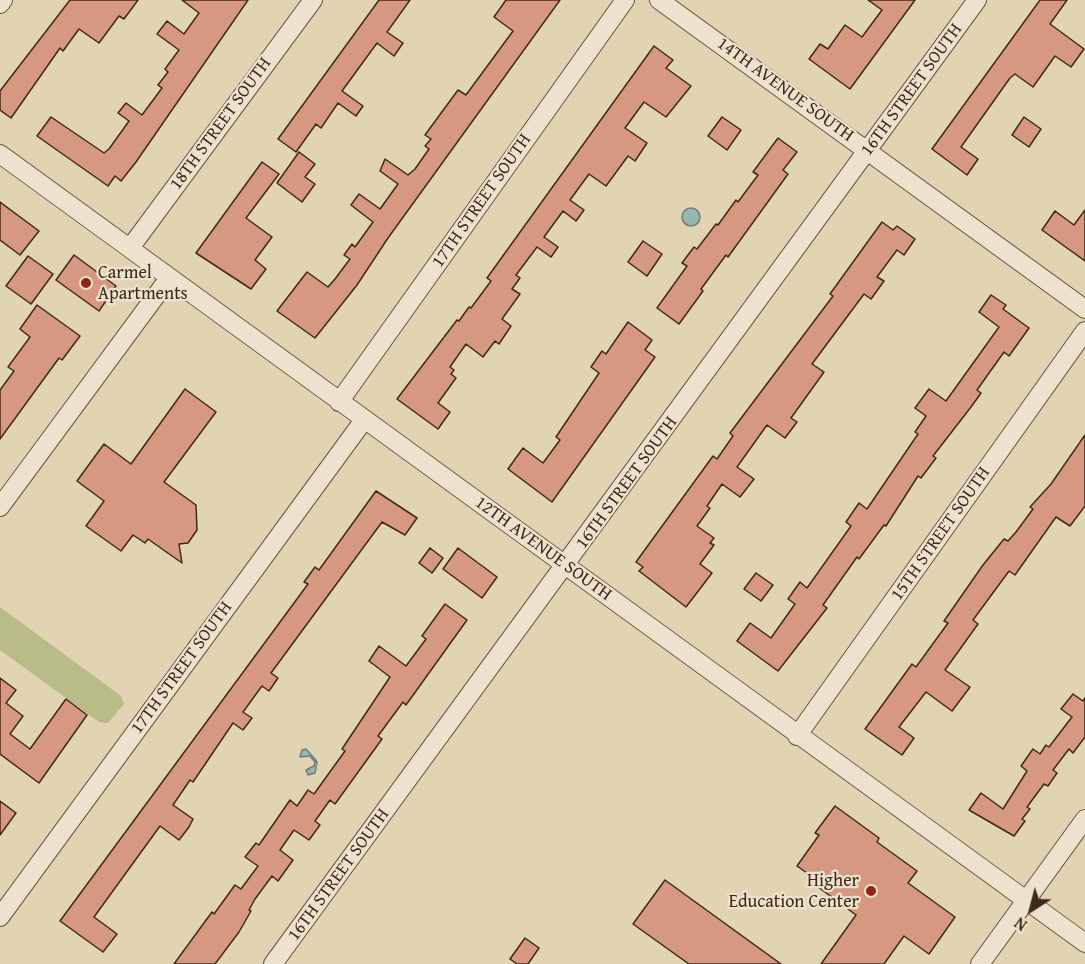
<!DOCTYPE html>
<style>
body{margin:0}
#map{position:relative;width:1085px;height:964px;overflow:hidden;background:#e1d4b3;font-family:"Gentium Book Plus",serif}
canvas{display:block}
.north{position:absolute;left:1001px;top:880px;width:60px;height:60px;-webkit-text-stroke:4px #ece3ce;paint-order:stroke;rotate:216deg;font-size:16px;font-weight:700;line-height:24px;text-align:center;color:#412819}
.north::after{content:'';display:block;margin:auto;width:21px;height:27px;background:#412819;clip-path:polygon(50% 0,100% 100%,50% 72%,0 100%)}
</style>
<div id="map">
<canvas width="1085" height="964"></canvas>
<div class="north">N</div>
</div>
<script>
const ctx = document.querySelector('canvas').getContext('2d');
ctx.lineJoin = 'round';
function fill(path, color) { ctx.fillStyle = color; ctx.fill(path, 'evenodd'); }
const shape = rows => new Path2D(rows.map(r => 'M' + r).join(''));
function stroke(path, color, width, dash) { ctx.strokeStyle = color; ctx.lineWidth = width; ctx.lineCap = dash ? 'butt' : 'round'; ctx.setLineDash(dash || []); ctx.stroke(path); }
function write(font, color, halo, rows, align = 'center') {
  ctx.font = font + ' "Gentium Book Plus",serif'; ctx.lineWidth = 4.5; ctx.setLineDash([]); ctx.textBaseline = 'middle'; ctx.strokeStyle = halo; ctx.fillStyle = color; for (const [text, x, y, turn = 0] of rows) {
    ctx.save(); ctx.translate(x, y); ctx.rotate((+turn || 0) * Math.PI / 180); ctx.textAlign = isNaN(turn) ? turn : align; if (halo) ctx.strokeText(text, 0, 0); ctx.fillText(text, 0, 0); ctx.restore();
  }
}
const green = shape([
 [0,607,121,696,124,704,108,723,99,722,0,650]
]);
const water = shape([
 '682 217a9 9 0 1 1 18 0a9 9 0 1 1-18 0Z',
 [306,749,315,759,317,762,315,773,308,775,306,770,314,766,315,762,310,756,300,757,302,750,306,749]
]);
const building = shape([
 [70,0,138,0,124,19,119,16,99,43,79,29,63,51,60,48,11,118,0,110,0,91,70,0],
 [182,0,248,0,136,162,121,181,115,176,108,186,37,136,51,117,104,153,109,149,129,121,118,113,126,103,142,115,162,88,158,85,168,72,165,69,179,50,157,34,167,21,184,34,199,13,182,0],
 [379,0,410,0,387,32,403,43,394,56,377,43,342,91,363,106,356,116,338,103,321,128,316,124,296,152,278,139,379,0],
 [506,0,560,0,388,238,357,285,315,338,277,311,307,272,328,287,335,279,350,259,344,255,352,244,355,247,373,222,351,205,359,194,380,209,398,184,380,171,385,159,408,175,415,169,429,149,425,146,431,139,425,135,458,90,466,95,513,31,494,17,506,0],
 [868,0,915,0,850,89,809,59,820,44,828,49,845,25,862,37,882,10,868,0],
 [1040,0,1067,0,1050,24,1084,49,1071,67,1055,56,1033,87,1015,74,1010,78,961,147,978,159,967,175,932,149,1040,0],
 [654,46,673,60,666,68,691,86,666,117,644,102,625,128,647,143,635,161,628,156,606,186,589,174,570,200,584,210,576,221,563,211,544,237,558,247,551,257,537,247,516,275,520,278,512,289,520,294,502,319,511,326,499,344,495,341,483,357,466,344,450,367,454,370,451,374,456,378,438,403,450,412,438,429,397,399,457,320,459,321,469,307,471,308,491,281,487,278,654,46],
 [722,117,741,130,727,150,708,136,722,117],
 [1024,117,1041,129,1029,147,1012,135,1024,117],
 [778,138,797,152,783,170,788,174,728,257,726,255,701,289,703,291,679,324,657,308,687,266,682,263,694,247,697,249,716,224,718,225,736,200,738,202,758,175,753,172,778,138],
 [299,152,315,164,305,177,315,184,302,202,277,183,299,152],
 [262,162,279,174,246,218,272,237,255,260,266,269,251,289,196,253,262,162],
 [0,202,39,231,20,255,0,240,0,202],
 [1085,210,1085,261,1042,230,1055,211,1074,225,1085,210],
 [882,222,893,230,897,226,915,239,904,255,897,250,877,277,884,281,871,299,864,294,812,364,824,372,791,418,797,422,785,438,767,425,737,467,754,479,740,497,722,484,707,506,710,508,697,526,714,538,710,543,714,545,700,564,712,573,686,607,639,571,643,567,636,562,713,456,717,459,733,436,730,433,833,296,830,294,882,222],
 [643,241,662,254,647,276,628,262,643,241],
 [74,255,116,286,99,311,56,280,74,255],
 [28,256,53,274,31,304,6,286,28,256],
 [991,295,1006,305,1003,309,1029,328,1009,356,1004,352,977,390,981,393,971,407,933,456,936,458,921,478,918,476,886,526,884,525,859,559,857,557,823,605,827,608,778,671,737,641,750,623,771,638,795,604,788,599,800,582,807,588,851,526,846,522,859,503,867,509,918,434,915,432,926,416,915,408,929,389,946,401,999,327,979,312,991,295],
 [37,305,80,336,62,360,59,358,0,439,0,390,14,371,8,367,30,337,20,329,37,305],
 [628,322,652,340,645,350,655,357,552,502,508,469,523,448,543,463,560,440,556,437,599,373,591,367,602,351,606,354,628,322],
 [185,389,216,412,164,482,196,505,197,530,188,543,179,544,182,563,148,539,145,543,133,535,121,551,86,526,104,501,77,481,104,444,131,464,185,389],
 [1085,435,1085,506,1070,526,1056,517,1015,575,1009,571,973,620,978,624,945,670,970,687,952,711,926,692,899,727,914,738,902,755,865,729,912,664,916,667,948,623,944,621,983,565,1004,539,1008,541,1016,532,1033,509,1030,507,1051,484,1085,435],
 [376,491,417,518,405,535,382,522,271,673,278,678,269,691,262,686,243,712,252,718,243,730,233,723,193,782,190,780,173,805,193,819,189,827,179,840,160,826,94,917,117,934,103,952,60,921,308,584,304,582,315,567,319,570,376,491],
 [430,548,443,558,432,573,419,563,430,548],
 [458,548,497,577,482,598,443,569,458,548],
 [756,573,773,585,761,601,744,589,756,573],
 [445,604,467,620,406,705,403,702,378,736,382,739,335,804,330,800,315,821,320,825,309,840,294,830,280,850,293,860,278,881,272,876,255,899,249,910,251,911,239,932,215,964,174,964,212,912,214,914,235,885,241,889,258,866,245,857,256,843,259,845,290,800,297,806,308,790,314,794,345,751,342,749,390,677,369,661,379,646,406,666,426,639,422,636,445,604],
 [0,678,16,690,6,703,23,716,10,734,30,749,66,699,87,715,39,783,0,754,0,678],
 [1073,694,1083,701,1085,698,1085,737,1073,753,1069,749,1053,770,1057,773,1048,786,1044,784,1027,807,1030,809,1022,819,1025,821,1014,836,969,810,981,793,1003,809,1027,771,1021,766,1033,749,1040,754,1046,745,1049,747,1072,717,1061,709,1073,694],
 [0,801,16,813,0,835,0,801],
 [835,806,879,838,877,842,917,871,908,883,955,917,929,954,904,936,884,964,821,964,856,915,814,884,817,880,797,866,819,835,815,833,835,806],
 [665,880,781,964,689,964,633,924,665,880],
 [525,938,539,948,528,964,517,964,510,959,525,938]
]);
const minor = shape([
 [659,0,1085,309],
 [0,4,3,0],
 [0,154,1085,943],
 [130,248,313,0],
 [339,402,625,0],
 [0,507,169,278],
 [797,736,1085,331],
 [0,917,364,420],
 [273,964,977,0],
 [980,964,1085,819]
]);
const markers = [
 [86,283,6,"#8f2418"],
 [871,891,6,"#8f2418"]
];
const streetNames = [
 ["14TH AVENUE SOUTH",785,90,36],
 ["16TH STREET SOUTH",912,90,-54],
 ["18TH STREET SOUTH",221,124,-54],
 ["17TH STREET SOUTH",482,201,-55],
 ["16TH STREET SOUTH",627,483,-54],
 ["15TH STREET SOUTH",941,534,-55],
 ["12TH AVENUE SOUTH",543,549,36],
 ["17TH STREET SOUTH",182,668,-54],
 ["16TH STREET SOUTH",339,875,-54]
];
const poiNames = [
 ["Carmel",98,273],
 ["Apartments",98,294],
 ["Higher",859,881,"right"],
 ["Education Center",859,902,"right"]
];
fill(green, '#b9bb88');
fill(water, '#95b7b3');
stroke(water, '#737e75', 1.5);
fill(building, '#d79881');
stroke(building, '#412819', 1.5);
stroke(minor, '#695340', 20);
stroke(minor, '#ece3ce', 18);
for (const [x, y, r, color] of markers) { const dot = new Path2D(); dot.arc(x, y, r, 0, 2 * Math.PI); ctx.fillStyle = color; ctx.fill(dot); stroke(dot, '#ece3ce', 2); }
write('18px', '#412819', '#ece3ce', streetNames);
write('18px', '#412819', '#ece3ce', poiNames, 'left');
</script>
